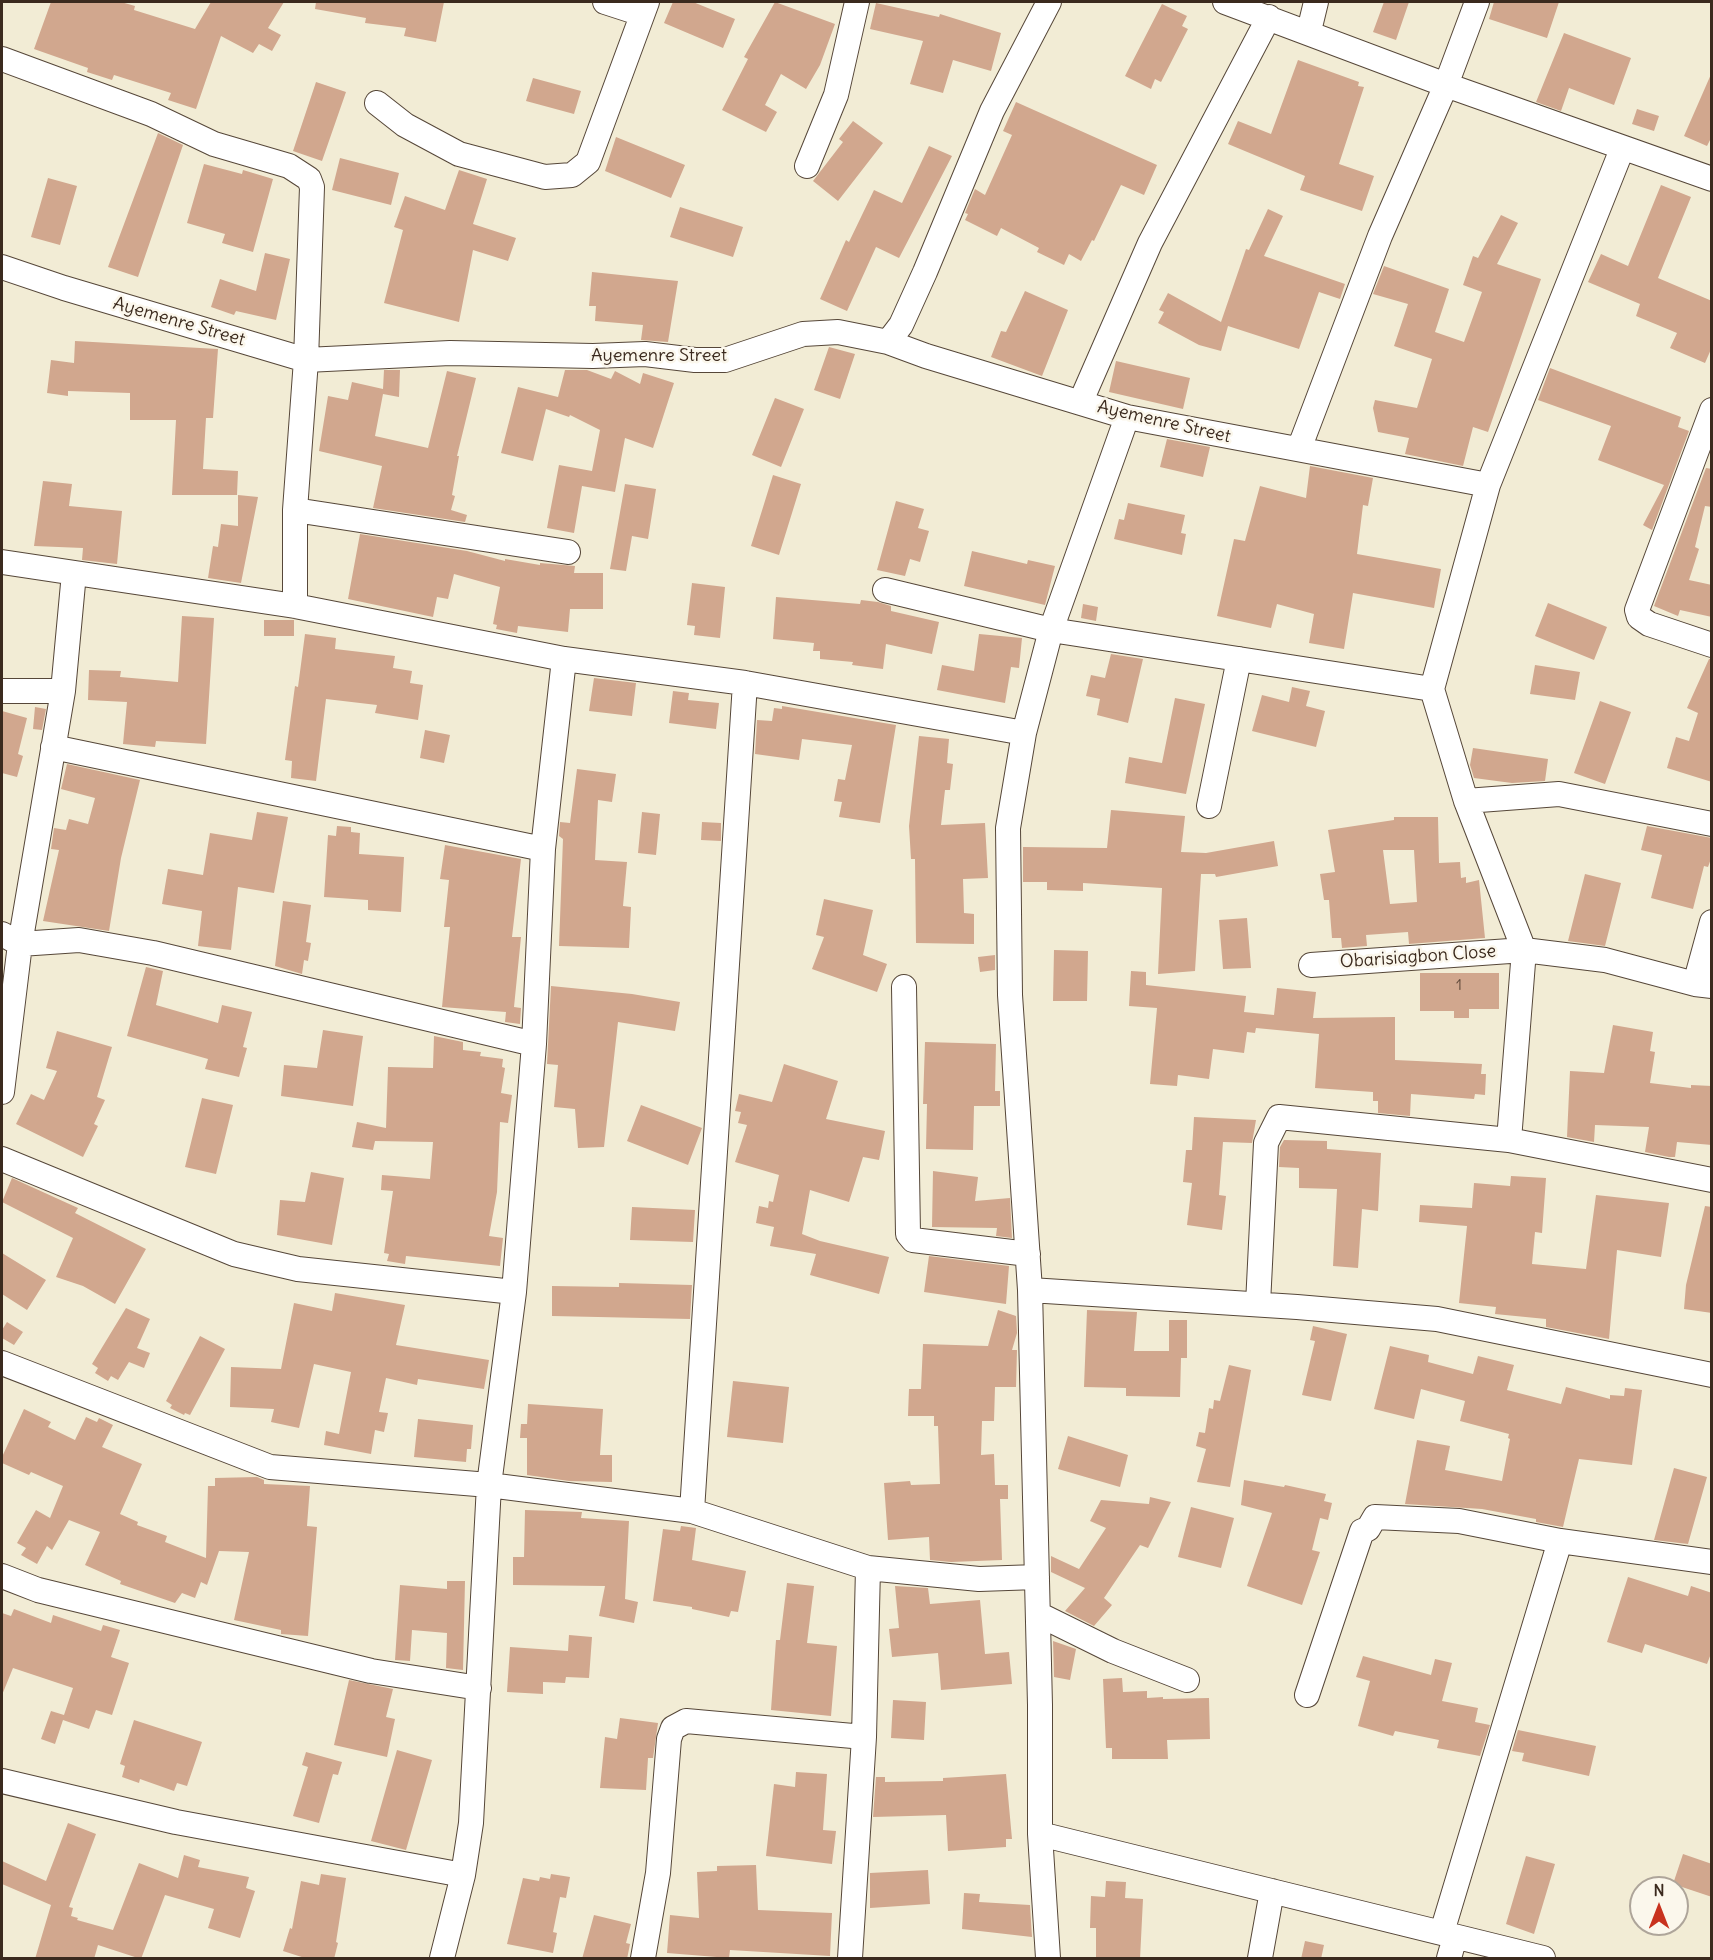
<!DOCTYPE html>
<style>
body{margin:0}
#map{position:relative;width:1713px;height:1960px;overflow:hidden;background:#f2ecd5;font-family:Delius,sans-serif}
canvas{display:block}
.frame{position:absolute;inset:0;border:3px solid #3b2a1e;pointer-events:none}
.north{position:absolute;left:1629px;top:1876px;width:60px;height:60px;box-sizing:border-box;background:#fbf7ec;border:2px solid #aea59a;border-radius:50%;rotate:0deg;font-size:16px;font-weight:700;line-height:24px;text-align:center;color:#3b2a1e}
.north::after{content:'';display:block;margin:auto;width:21px;height:27px;background:#c8321e;clip-path:polygon(50% 0,100% 100%,50% 72%,0 100%)}
</style>
<div id="map">
<canvas width="1713" height="1960"></canvas>
<div class="frame"></div>
<div class="north">N</div>
</div>
<script>
const ctx = document.querySelector('canvas').getContext('2d');
ctx.lineJoin = 'round';
function fill(path, color) { ctx.fillStyle = color; ctx.fill(path, 'evenodd'); }
const shape = rows => new Path2D(rows.map(r => 'M' + r).join(''));
function stroke(path, color, width, dash) { ctx.strokeStyle = color; ctx.lineWidth = width; ctx.lineCap = dash ? 'butt' : 'round'; ctx.setLineDash(dash || []); ctx.stroke(path); }
function write(font, color, halo, rows, align = 'center') {
  ctx.font = font + ' Delius,sans-serif'; ctx.lineWidth = 5; ctx.setLineDash([]); ctx.textBaseline = 'middle'; ctx.strokeStyle = halo; ctx.fillStyle = color; for (const [text, x, y, turn = 0] of rows) {
    ctx.save(); ctx.translate(x, y); ctx.rotate((+turn || 0) * Math.PI / 180); ctx.textAlign = isNaN(turn) ? turn : align; if (halo) ctx.strokeText(text, 0, 0); ctx.fillText(text, 0, 0); ctx.restore();
  }
}
const building = shape([
 [51,2,121,2,135,6,134,10,195,29,211,2,284,2,268,28,281,35,272,51,259,44,253,53,221,36,196,109,168,100,171,93,114,75,112,80,87,72,88,68,34,49],
 [316,2,444,2,436,42,404,36,406,28,365,23,366,18,315,9],
 [673,2,693,2,735,19,723,48,664,23],
 [775,2,835,24,820,65,806,89,781,74,765,105,777,112,766,132,722,110,748,59,744,57],
 [1384,2,1409,2,1396,40,1373,32],
 [1494,2,1559,2,1547,38,1489,19],
 [876,3,939,17,940,14,1001,33,991,71,953,60,943,93,910,84,923,41,870,29],
 [1162,4,1187,16,1182,26,1188,29,1161,82,1155,79,1151,89,1125,76],
 [1564,33,1631,58,1614,105,1569,88,1561,111,1536,102],
 [1298,60,1359,82,1358,86,1364,87,1339,164,1374,176,1362,211,1300,190,1305,176,1228,144,1238,121,1271,134],
 [1712,72,1712,136,1707,146,1684,136],
 [533,78,581,91,574,114,526,101],
 [316,82,346,92,322,161,293,151],
 [1016,102,1157,165,1144,195,1121,185,1094,241,1092,240,1081,261,1069,254,1064,265,1037,252,1039,248,1001,228,997,236,965,220,968,214,965,213,975,189,985,195,1012,135,1003,131],
 [1637,109,1659,116,1654,131,1632,124],
 [853,121,883,143,838,201,813,181,843,142,839,139],
 [158,133,183,145,138,277,108,267],
 [616,137,685,165,671,198,605,171],
 [929,146,952,156,899,258,876,247,847,311,820,299,846,240,849,242,874,190,902,203],
 [340,158,399,173,391,205,332,190],
 [204,164,242,174,243,170,273,179,253,252,222,243,225,234,187,223],
 [459,170,487,179,473,224,516,238,508,261,473,250,459,322,384,303,403,230,394,227,405,196,445,210],
 [48,178,77,186,60,245,31,237],
 [1661,185,1691,197,1658,278,1712,301,1712,347,1705,363,1670,348,1677,333,1636,316,1640,304,1588,282,1601,254,1628,266],
 [680,207,743,227,733,257,670,237],
 [1268,209,1283,216,1264,256,1345,284,1340,299,1319,292,1299,349,1228,326,1221,351,1199,345,1158,323,1164,312,1159,310,1168,293,1221,322,1246,249,1249,250],
 [1501,215,1518,223,1497,264,1541,279,1488,432,1473,427,1463,466,1405,454,1409,438,1378,432,1373,408,1375,400,1417,408,1432,359,1394,346,1408,304,1373,294,1384,266,1449,289,1435,332,1464,342,1482,292,1463,285,1473,256,1478,258],
 [265,253,290,259,276,320,236,311,234,315,211,307,220,279,256,291],
 [592,272,678,281,668,342,641,340,643,325,595,321,596,306,589,306],
 [1025,291,1068,310,1042,376,991,357,1001,331,1006,332],
 [75,341,218,349,213,418,206,418,203,469,238,471,237,495,172,495,176,420,130,420,130,393,68,391,68,396,47,393,51,360,74,363],
 [829,347,855,354,840,399,814,390],
 [1116,361,1190,378,1183,409,1109,392],
 [1550,368,1681,417,1678,427,1689,431,1652,530,1643,525,1664,485,1598,460,1611,426,1538,400],
 [384,370,400,370,399,397,383,394,375,436,428,448,447,371,476,378,457,456,459,456,452,495,455,496,451,510,467,515,465,522,373,508,382,466,319,451,328,396,348,400,352,382,383,389],
 [565,370,587,370,611,379,615,371,640,384,643,373,674,383,653,448,625,438,615,492,582,486,574,533,547,528,559,465,592,471,600,430,570,415,569,417,546,409,533,461,501,453,518,387,558,397],
 [775,398,804,409,781,467,752,455],
 [1167,439,1210,447,1203,477,1160,467],
 [1310,466,1373,478,1368,506,1363,505,1357,554,1441,569,1434,608,1353,593,1344,649,1309,643,1314,614,1277,604,1271,628,1217,616,1234,539,1245,541,1260,486,1306,498],
 [1706,468,1712,469,1712,507,1705,506,1695,547,1699,549,1689,580,1712,585,1712,617,1680,610,1678,616,1654,606],
 [773,475,801,484,779,555,751,546],
 [43,481,72,484,69,506,122,511,117,564,82,560,83,548,34,546],
 [625,484,656,489,648,539,632,536,626,571,610,569],
 [238,495,258,497,241,583,208,578,213,546,218,547,221,524,238,526],
 [896,501,924,509,918,528,929,531,920,562,910,559,905,576,877,570],
 [1128,503,1185,515,1181,533,1186,534,1182,555,1114,539,1119,519,1124,520],
 [360,534,467,551,505,561,505,559,540,565,540,563,575,566,574,573,603,573,603,609,570,609,568,632,518,626,517,633,496,629,497,625,493,624,500,587,454,574,448,599,437,597,433,617,348,599],
 [972,551,1027,564,1028,560,1055,566,1045,605,964,586],
 [692,583,725,587,720,638,694,635,695,626,687,625],
 [776,597,860,604,861,600,878,602,891,606,891,611,939,622,932,654,886,644,883,669,852,665,853,662,820,659,820,651,813,651,814,643,773,639],
 [1548,603,1607,627,1594,660,1535,636],
 [1083,604,1098,607,1096,621,1081,618],
 [182,616,214,618,206,744,156,741,155,747,123,744,127,702,88,700,89,670,121,671,120,677,178,682],
 [264,620,294,620,294,636,264,636],
 [305,634,336,638,335,649,395,656,393,668,412,671,410,683,423,685,418,720,375,713,377,705,326,699,316,781,291,778,292,761,285,760,295,686,298,687],
 [979,634,1022,638,1019,668,1011,667,1005,703,937,690,942,665,974,671],
 [1111,654,1143,659,1128,723,1097,715,1100,699,1086,696,1091,675,1105,678],
 [1709,659,1712,659,1712,782,1667,768,1676,737,1689,741,1698,713,1687,708],
 [1535,665,1580,672,1575,700,1530,694],
 [594,678,636,683,632,716,589,711],
 [1292,687,1310,691,1306,706,1325,711,1316,747,1252,731,1262,695,1289,702],
 [673,691,689,693,688,700,719,703,716,729,669,723],
 [1175,698,1205,704,1186,794,1125,783,1129,757,1162,763],
 [1600,701,1631,712,1605,784,1574,773],
 [782,706,896,725,880,823,839,817,842,802,834,801,838,779,845,780,852,745,802,739,799,760,755,754,757,720,772,721,774,708,782,709],
 [35,707,46,709,42,730,33,729],
 [2,711,27,718,18,754,23,756,17,777,2,773],
 [425,730,450,735,444,763,420,758],
 [919,736,949,739,947,763,953,764,950,790,945,790,941,825,985,823,988,878,963,879,964,913,974,914,974,944,916,943,915,859,911,859,909,826],
 [1473,748,1548,759,1545,781,1512,783,1474,778,1470,765],
 [67,764,140,780,121,858,109,931,43,921,59,850,51,849,54,828,66,830,69,819,88,824,95,798,61,789],
 [577,769,616,774,612,802,598,800,595,860,627,862,623,906,631,907,629,948,559,946,563,839,559,836,560,822,570,823],
 [1111,810,1185,816,1181,852,1206,853,1274,841,1278,866,1216,877,1215,874,1201,874,1195,971,1158,974,1162,888,1083,883,1083,891,1047,890,1047,882,1023,882,1023,847,1107,848],
 [257,812,288,817,274,893,238,887,231,950,198,946,202,911,162,904,168,869,203,875,210,833,252,840],
 [642,812,660,814,656,855,638,853],
 [1394,817,1438,817,1439,863,1460,862,1461,878,1466,877,1466,883,1479,880,1485,938,1409,944,1408,932,1366,935,1367,946,1342,948,1341,938,1332,938,1329,900,1324,900,1320,874,1335,872,1328,830,1394,820],
 [1383,850,1414,850,1417,902,1390,904],
 [702,822,721,823,721,841,701,840],
 [337,826,351,827,351,832,360,833,359,854,404,857,401,912,368,910,368,900,324,897,328,835,336,836],
 [1647,826,1712,838,1712,856,1708,867,1704,866,1693,909,1651,898,1662,855,1641,850],
 [445,845,521,859,512,937,521,937,514,1007,521,1008,520,1024,505,1022,506,1012,442,1007,450,927,444,927,449,880,440,879],
 [1585,874,1621,883,1605,946,1568,941],
 [824,899,873,910,863,955,887,964,877,992,812,969,824,937,816,935],
 [283,901,311,905,306,942,311,943,308,961,304,960,302,974,275,966],
 [1247,918,1251,968,1223,969,1219,920],
 [1054,950,1088,951,1087,1001,1053,1001],
 [995,955,995,970,980,972,978,957],
 [146,967,163,971,156,1005,218,1023,222,1005,252,1012,243,1047,247,1048,239,1077,205,1069,208,1059,127,1036],
 [1131,971,1146,972,1146,985,1246,996,1244,1012,1274,1015,1277,988,1316,992,1313,1018,1395,1017,1395,1060,1482,1064,1481,1074,1486,1074,1485,1095,1475,1094,1474,1099,1411,1094,1410,1116,1378,1113,1378,1101,1373,1101,1373,1092,1315,1088,1319,1034,1256,1028,1255,1033,1247,1032,1244,1053,1213,1049,1209,1079,1178,1075,1177,1086,1150,1084,1157,1008,1129,1006],
 [1420,973,1499,973,1499,1009,1469,1009,1469,1018,1454,1018,1454,1011,1420,1011],
 [551,986,632,994,680,1002,675,1031,618,1022,604,1147,578,1148,575,1109,554,1107,558,1065,547,1064],
 [1613,1025,1653,1032,1650,1051,1655,1052,1650,1083,1691,1088,1691,1085,1712,1086,1712,1145,1677,1142,1675,1157,1669,1157,1645,1152,1649,1127,1595,1125,1594,1142,1567,1137,1570,1071,1604,1073],
 [323,1030,363,1036,353,1106,281,1096,284,1065,317,1068],
 [57,1031,112,1047,97,1097,105,1100,94,1124,98,1126,83,1157,16,1124,31,1094,44,1100,57,1071,46,1068],
 [434,1036,463,1042,463,1050,481,1052,480,1056,503,1059,502,1067,505,1068,501,1093,512,1095,508,1123,500,1122,497,1192,489,1236,503,1238,500,1266,406,1256,405,1264,387,1261,389,1254,384,1253,393,1191,381,1190,382,1175,430,1179,433,1142,375,1141,373,1150,352,1147,357,1122,386,1128,388,1067,433,1068],
 [925,1042,996,1044,995,1091,1000,1091,1000,1106,974,1106,973,1150,926,1149,927,1104,923,1104],
 [784,1064,838,1081,826,1119,885,1131,879,1160,863,1157,849,1202,810,1190,802,1234,820,1241,889,1257,879,1294,810,1275,816,1254,770,1246,774,1227,756,1223,759,1206,768,1208,769,1201,773,1202,779,1175,735,1162,747,1125,738,1123,741,1112,735,1111,739,1094,772,1102],
 [202,1098,233,1105,216,1174,185,1167],
 [641,1105,702,1128,688,1165,627,1141],
 [1194,1117,1256,1120,1252,1143,1223,1142,1219,1195,1226,1196,1222,1230,1187,1225,1192,1183,1183,1182,1186,1150,1192,1150],
 [1284,1140,1327,1141,1327,1149,1381,1153,1378,1211,1362,1209,1358,1268,1333,1266,1337,1189,1299,1188,1299,1168,1279,1167,1280,1147],
 [933,1171,978,1177,975,1201,1010,1198,1012,1238,996,1236,997,1228,932,1227],
 [311,1172,344,1178,332,1245,277,1235,280,1200,305,1202],
 [1511,1176,1546,1178,1542,1233,1535,1232,1532,1264,1586,1269,1596,1195,1669,1203,1661,1257,1617,1250,1609,1339,1546,1327,1546,1319,1495,1314,1496,1307,1459,1303,1467,1226,1419,1222,1420,1205,1472,1208,1474,1183,1510,1186],
 [12,1178,78,1208,75,1213,146,1249,115,1304,83,1286,56,1277,73,1238,2,1202],
 [1705,1206,1712,1207,1712,1313,1684,1309,1686,1285],
 [632,1207,695,1210,693,1242,630,1240],
 [2,1253,46,1280,27,1310,2,1294],
 [929,1256,1009,1266,1006,1304,924,1292],
 [619,1283,692,1285,690,1319,552,1316,552,1286,619,1287],
 [335,1293,405,1305,396,1345,489,1360,484,1389,418,1379,417,1385,386,1378,379,1412,388,1413,384,1432,375,1430,371,1454,324,1445,326,1431,339,1434,351,1372,314,1364,299,1428,271,1422,274,1409,230,1407,231,1367,281,1369,294,1303,332,1311],
 [126,1308,150,1319,137,1348,150,1353,144,1368,129,1362,118,1380,111,1376,108,1381,95,1373,98,1368,92,1364],
 [998,1310,1016,1316,1017,1333,1012,1350,1017,1350,1016,1387,995,1387,994,1421,982,1421,981,1455,994,1454,995,1485,1008,1485,1008,1499,1000,1499,1002,1560,951,1562,930,1560,929,1537,888,1540,884,1483,910,1481,911,1485,940,1484,938,1426,934,1426,934,1416,908,1416,909,1389,921,1389,923,1344,988,1346],
 [1087,1310,1137,1312,1134,1351,1169,1351,1169,1320,1187,1320,1187,1358,1181,1358,1180,1397,1126,1396,1126,1388,1084,1387],
 [7,1322,23,1332,14,1345,2,1338,2,1330],
 [1313,1326,1347,1334,1331,1401,1302,1395,1315,1341,1310,1340],
 [200,1336,225,1349,190,1415,185,1413,184,1415,170,1408,172,1405,166,1401],
 [1390,1346,1429,1355,1428,1362,1473,1374,1478,1356,1514,1365,1507,1390,1561,1404,1566,1387,1610,1399,1610,1395,1624,1396,1625,1388,1642,1390,1632,1465,1579,1459,1563,1527,1536,1522,1536,1519,1482,1509,1405,1504,1417,1440,1450,1446,1445,1470,1502,1481,1510,1439,1508,1438,1509,1434,1460,1421,1465,1401,1421,1389,1414,1419,1374,1409],
 [1229,1365,1251,1370,1230,1487,1197,1482,1206,1449,1196,1446,1199,1432,1205,1433,1209,1408,1213,1409,1214,1400,1220,1401],
 [733,1381,789,1387,783,1443,727,1437],
 [528,1404,603,1409,600,1455,612,1455,612,1482,569,1481,527,1475,527,1438,520,1438,521,1424,527,1424],
 [24,1409,51,1422,48,1427,75,1440,86,1417,97,1422,99,1418,113,1425,102,1447,142,1464,120,1514,138,1522,137,1525,167,1536,165,1542,206,1558,208,1486,215,1486,215,1478,257,1477,264,1480,264,1484,310,1486,307,1526,317,1527,308,1636,281,1634,281,1630,234,1620,249,1552,219,1551,207,1585,201,1582,195,1598,182,1593,175,1603,120,1584,121,1581,85,1565,100,1532,69,1520,52,1550,47,1546,37,1564,21,1555,26,1548,17,1543,36,1510,50,1518,63,1486,31,1472,29,1475,2,1463,2,1457],
 [418,1419,473,1425,471,1449,467,1449,466,1462,414,1457],
 [1068,1436,1128,1455,1120,1487,1058,1469],
 [1674,1468,1707,1477,1688,1544,1654,1540],
 [1244,1480,1284,1487,1285,1485,1326,1494,1324,1501,1332,1503,1328,1520,1320,1518,1312,1550,1320,1552,1302,1605,1247,1586,1272,1513,1241,1505],
 [1150,1497,1171,1502,1148,1548,1140,1545,1104,1598,1112,1605,1094,1626,1065,1611,1085,1588,1051,1572,1051,1556,1079,1569,1106,1528,1090,1521,1101,1500,1149,1504],
 [1191,1507,1234,1518,1221,1568,1178,1557],
 [525,1510,582,1512,581,1518,629,1521,625,1599,638,1602,634,1623,599,1616,605,1586,513,1585,513,1557,524,1557],
 [681,1526,696,1528,692,1560,746,1571,738,1612,731,1611,729,1617,692,1609,692,1607,653,1601,663,1529,680,1531],
 [1628,1577,1688,1596,1691,1586,1712,1593,1712,1651,1707,1664,1645,1644,1642,1653,1607,1642],
 [447,1581,465,1581,463,1670,446,1668,447,1633,412,1630,410,1661,395,1660,400,1585,447,1589],
 [787,1583,814,1586,807,1643,837,1646,831,1716,771,1710,776,1640,780,1640],
 [895,1586,928,1588,930,1604,980,1600,985,1654,1009,1652,1012,1684,941,1690,938,1653,892,1657,889,1629,899,1628],
 [14,1609,51,1623,53,1615,101,1631,103,1625,120,1630,111,1657,129,1663,112,1715,96,1710,89,1729,63,1720,55,1744,41,1739,51,1711,64,1715,73,1688,13,1668,2,1695,2,1613,11,1616],
 [569,1635,592,1637,589,1678,566,1677,565,1683,543,1682,543,1694,507,1692,510,1647,568,1651],
 [1053,1641,1076,1649,1070,1680,1054,1677],
 [1363,1656,1431,1675,1435,1659,1452,1663,1442,1701,1478,1708,1475,1722,1490,1725,1480,1756,1437,1748,1439,1740,1395,1731,1393,1736,1358,1726,1370,1681,1356,1677],
 [1122,1678,1123,1692,1147,1691,1147,1698,1163,1697,1163,1699,1209,1698,1210,1739,1167,1740,1168,1759,1112,1759,1112,1748,1106,1748,1103,1679],
 [349,1680,393,1689,386,1717,395,1719,387,1757,334,1745],
 [893,1700,926,1702,924,1740,891,1738],
 [620,1718,658,1723,653,1758,648,1758,646,1790,600,1788,605,1737,617,1739],
 [134,1720,202,1742,187,1786,177,1783,174,1791,140,1779,139,1783,122,1777,125,1766,120,1764],
 [1518,1730,1596,1746,1589,1776,1522,1761,1524,1753,1512,1751],
 [397,1750,432,1760,406,1850,371,1841],
 [306,1752,342,1762,338,1775,333,1774,319,1823,293,1816,308,1767,302,1765],
 [796,1772,827,1774,823,1830,836,1831,832,1864,766,1856,774,1784,795,1787],
 [1006,1774,1012,1839,1006,1839,1006,1847,948,1851,946,1815,873,1817,876,1777,885,1777,885,1782,943,1781,943,1778],
 [68,1823,96,1834,69,1907,73,1908,71,1916,78,1918,77,1920,113,1930,139,1863,178,1878,184,1855,200,1860,198,1867,249,1877,246,1888,255,1891,240,1938,208,1928,214,1909,165,1895,141,1959,98,1945,94,1959,35,1959,51,1905,2,1884,2,1861,46,1881],
 [1683,1854,1712,1864,1712,1897,1673,1884],
 [1526,1856,1555,1864,1534,1934,1506,1924],
 [756,1865,758,1910,832,1913,830,1956,730,1950,729,1958,667,1953,670,1915,699,1918,697,1872,717,1871,717,1866],
 [928,1870,930,1904,870,1908,870,1873],
 [321,1874,346,1878,336,1942,338,1943,334,1959,308,1959,283,1951,290,1928,292,1929,301,1881,319,1885],
 [551,1874,570,1877,566,1898,560,1897,553,1932,557,1933,553,1953,507,1944,523,1878,539,1881,540,1877,550,1879],
 [1106,1881,1126,1882,1125,1898,1143,1899,1140,1959,1096,1959,1096,1928,1090,1928,1091,1896,1105,1897],
 [964,1893,980,1894,979,1902,1030,1905,1032,1937,962,1929],
 [594,1915,631,1924,626,1943,630,1944,627,1959,582,1959],
 [1305,1941,1324,1945,1321,1959,1301,1959]
]);
const minor = shape([
 [605,2,642,14],
 [1225,2,1446,85,1712,179],
 [1309,31,1316,2],
 [2,59,151,114,214,144,289,166,309,179,312,187,306,360,295,510,295,606],
 [377,103,405,125,459,154,545,177,572,175,588,162,647,2],
 [807,166,836,95,857,2],
 [2,267,64,288,306,360,450,353,593,356,645,354,695,360,725,360,803,334,838,332,888,342,926,356,1127,417,1488,485],
 [888,342,901,325,925,272,992,111,1049,2],
 [1081,401,1150,243,1269,17],
 [1712,410,1637,610,1639,617,1649,624,1712,645],
 [1299,449,1380,236,1446,85,1477,2],
 [295,510,568,552],
 [2,562,295,606,564,659,745,683,1024,733],
 [885,590,1051,630,1432,689],
 [2,691,63,691],
 [53,747,543,849],
 [1466,801,1559,794,1712,824],
 [1209,806,1239,659],
 [2,934,20,944,79,940,153,953,534,1044],
 [1311,965,1524,950,1605,960,1695,984,1712,986],
 [1695,984,1712,922],
 [904,987,908,1234,913,1240,1028,1254],
 [2,1092,20,944,63,691,74,573],
 [1509,1140,1524,950,1466,801,1432,689,1488,485,1622,149],
 [2,1159,234,1254,298,1269,514,1292],
 [1030,1290,1297,1307,1437,1319,1712,1375],
 [1258,1304,1266,1143,1279,1117,1509,1140,1712,1180],
 [2,1363,270,1467,489,1485,692,1511,868,1568,979,1579,1037,1577],
 [692,1511,745,683],
 [2,1576,38,1590,371,1671,479,1688],
 [1038,1614,1113,1651,1187,1680],
 [1307,1695,1362,1531,1368,1529,1375,1517,1459,1521,1560,1541,1712,1562],
 [2,1781,176,1822,463,1875],
 [1040,1834,1543,1958],
 [1442,1932,1560,1541],
 [442,1958,463,1875,471,1823,489,1485,514,1292,534,1044,543,849,564,659],
 [643,1958,658,1873,669,1739,673,1728,686,1721,864,1737],
 [850,1958,864,1737,868,1568],
 [1048,1958,1040,1834,1040,1705,1030,1290,1010,995,1008,828,1024,733,1051,630,1127,417],
 [1260,1958,1272,1891],
 [1449,1958,1455,1937]
]);
const numberNames = [
 ["1",1459,986]
];
const streetNames = [
 ["Ayemenre Street",179,322,16],
 ["Ayemenre Street",659,356],
 ["Ayemenre Street",1164,422,13],
 ["Obarisiagbon Close",1418,957,-4]
];
fill(building, '#d1a78e');
stroke(minor, '#564739', 26);
stroke(minor, '#fff', 24);
write('15px', '#60493a', null, numberNames);
write('18px', '#3b2a1e', '#fbf7ec', streetNames);
</script>
